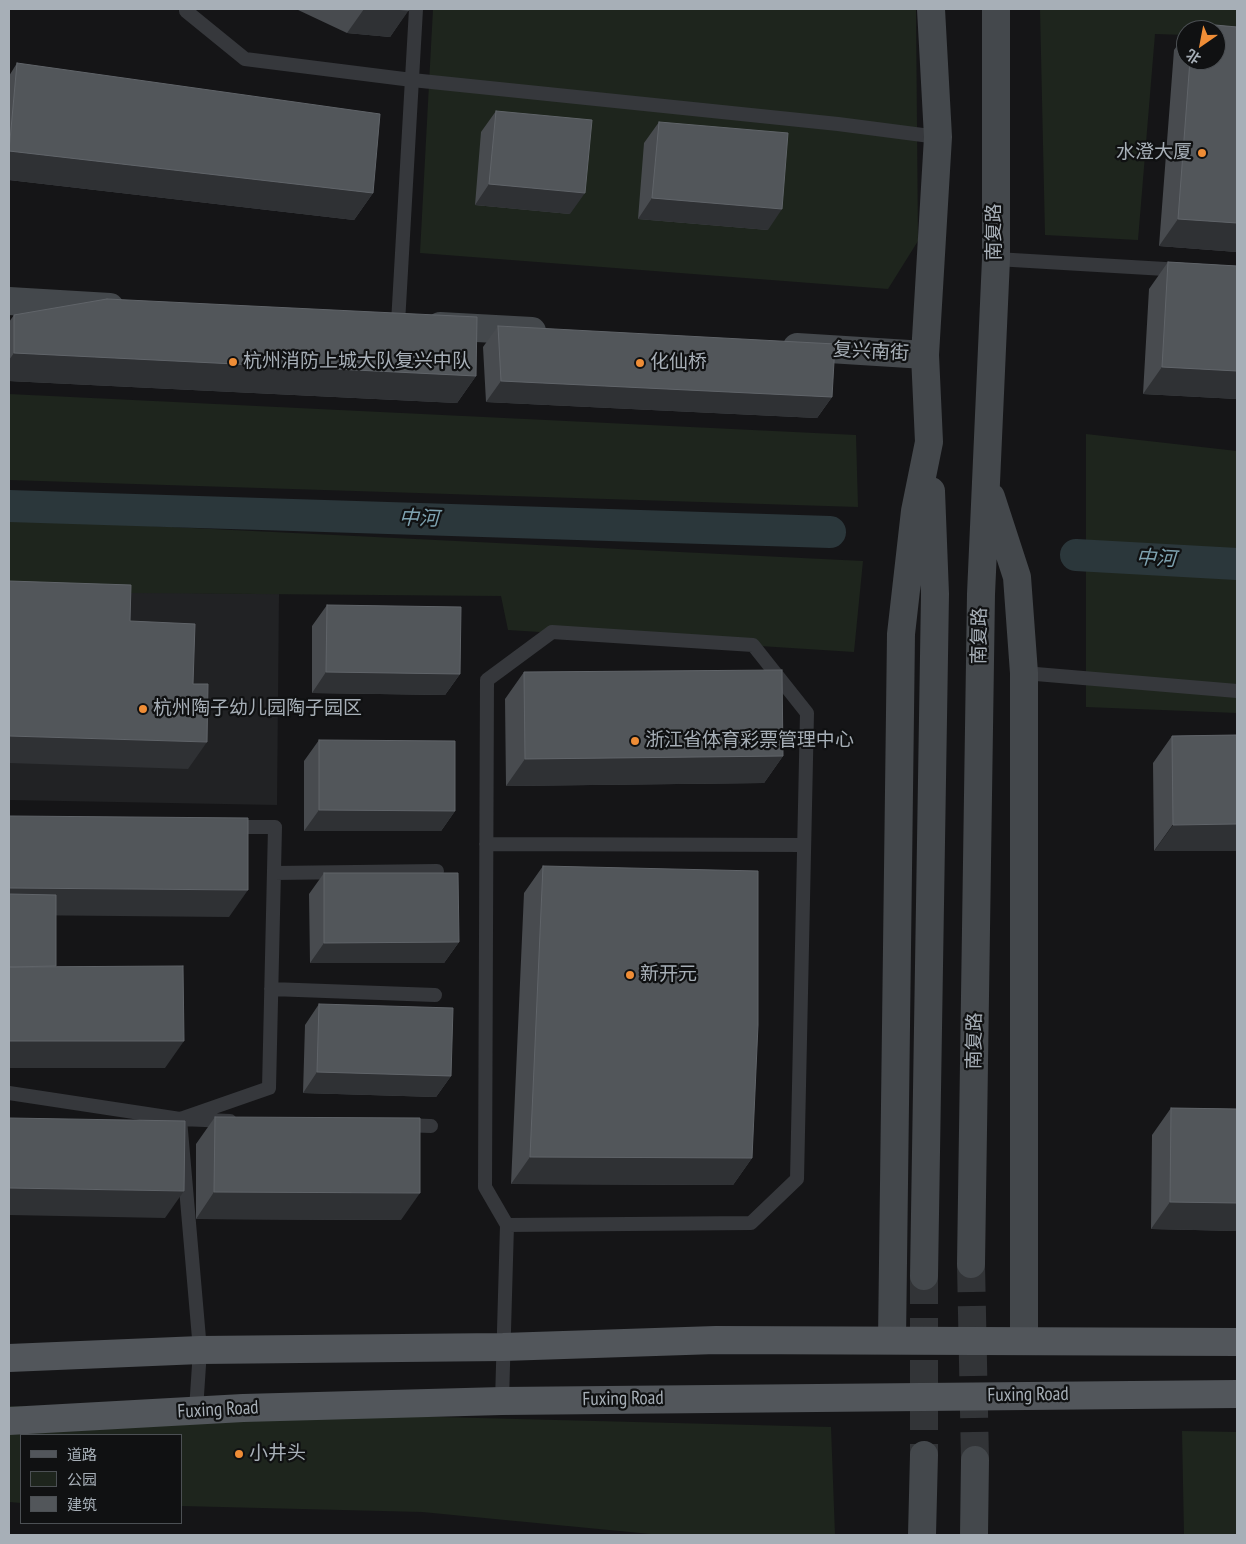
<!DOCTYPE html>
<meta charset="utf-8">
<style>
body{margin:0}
#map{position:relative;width:1246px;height:1544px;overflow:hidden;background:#151517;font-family:"PT Sans Narrow","Noto Sans SC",sans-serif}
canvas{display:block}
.frame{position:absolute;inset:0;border:10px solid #a7afb7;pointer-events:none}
.legend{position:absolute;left:20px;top:1434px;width:162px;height:90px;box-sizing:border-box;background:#101112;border:1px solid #4c5054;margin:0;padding:6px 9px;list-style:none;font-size:15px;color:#a7afb7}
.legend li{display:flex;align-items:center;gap:10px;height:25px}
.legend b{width:25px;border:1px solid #4c5054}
.north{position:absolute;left:1176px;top:20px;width:50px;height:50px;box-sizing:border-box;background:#101112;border:1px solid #4c5054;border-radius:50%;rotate:213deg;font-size:14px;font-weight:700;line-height:20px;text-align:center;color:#a7afb7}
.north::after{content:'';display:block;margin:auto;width:18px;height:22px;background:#ef8d36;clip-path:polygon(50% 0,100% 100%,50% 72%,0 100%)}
</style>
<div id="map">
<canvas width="1246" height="1544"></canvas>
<div class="frame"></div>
<ul class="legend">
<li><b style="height:6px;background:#52565b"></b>道路</li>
<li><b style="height:14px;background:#1e251d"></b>公园</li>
<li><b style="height:14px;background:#52565a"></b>建筑</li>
</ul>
<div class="north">北</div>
</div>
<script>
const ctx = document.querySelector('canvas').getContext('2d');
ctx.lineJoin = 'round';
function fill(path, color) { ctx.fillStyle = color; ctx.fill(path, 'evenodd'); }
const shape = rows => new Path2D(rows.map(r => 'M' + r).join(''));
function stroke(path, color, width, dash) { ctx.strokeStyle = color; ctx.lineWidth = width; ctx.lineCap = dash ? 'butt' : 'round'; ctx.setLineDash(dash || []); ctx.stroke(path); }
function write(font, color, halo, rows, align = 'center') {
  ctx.font = font + ' "PT Sans Narrow","Noto Sans SC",sans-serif'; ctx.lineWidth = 4.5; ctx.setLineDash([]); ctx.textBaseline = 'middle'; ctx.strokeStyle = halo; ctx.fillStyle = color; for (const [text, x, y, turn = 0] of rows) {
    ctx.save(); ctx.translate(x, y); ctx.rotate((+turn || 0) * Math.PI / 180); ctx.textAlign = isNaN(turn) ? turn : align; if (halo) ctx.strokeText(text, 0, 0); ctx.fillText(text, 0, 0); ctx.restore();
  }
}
const built = shape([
 [9,591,279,594,277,805,9,800]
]);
const green = shape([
 [433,9,916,9,918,241,888,289,420,253],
 [1040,9,1237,9,1237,38,1216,30,1186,30,1186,35,1155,34,1138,240,1045,235],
 [9,394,856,435,858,507,9,480],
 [1086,434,1237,451,1237,713,1086,707],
 [9,519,863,561,854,652,508,630,501,596,9,592],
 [9,1406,831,1427,835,1535,661,1535,422,1512,181,1506,181,1435,21,1435,21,1503,9,1502],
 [1182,1431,1237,1432,1237,1535,1184,1535]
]);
const canal = shape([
 [9,506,830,532],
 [1076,555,1237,564]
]);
const secondaryTunnel = shape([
 [971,1264,975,1460],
 [924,1276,924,1455]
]);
const lane = shape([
 [186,9,186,11,245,59,412,80,838,124,938,137],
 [996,259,1182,270],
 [398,323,416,9],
 [1024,673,1237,691],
 [486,844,804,845],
 [274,873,437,871],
 [271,989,435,995],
 [9,1093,180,1119,230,1121],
 [402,1125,431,1126],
 [502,1401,507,1225,751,1223,797,1179,807,713,753,645,552,632,487,680,485,1187,507,1225],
 [196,1410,200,1350,180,1119,269,1088,275,827,230,827]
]);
const secondary = shape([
 [9,301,110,307],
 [440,326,532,331],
 [797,347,925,355],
 [991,497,1017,577,1024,673,1024,1341],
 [971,1264,981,594,996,259,996,9],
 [924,1276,935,594,931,491],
 [892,1340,901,634,915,511,929,442,925,355,938,137,931,9],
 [922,1535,924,1455],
 [974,1535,975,1460]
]);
const primary = shape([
 [9,1358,200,1350,503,1347,716,1340,1237,1342],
 [9,1421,243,1408,502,1401,1237,1394]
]);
const wall = shape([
 [296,9,409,9,390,37,347,33],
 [1193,23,1237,27,1237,252,1159,246,1174,50,1186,33,1186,60,1216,60,1216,30,1188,30],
 [17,63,373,193,354,220,9,180,9,76],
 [496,111,570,214,475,205,481,132],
 [659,122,768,230,638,219,644,143],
 [1168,262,1237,266,1237,399,1143,394,1149,289],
 [14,315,476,376,457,403,9,381,9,322],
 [498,326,832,397,817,418,486,402,483,347],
 [327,605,460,674,445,695,312,693,312,626],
 [524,672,783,756,764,783,506,786,505,699],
 [1237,735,1154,851,1153,763,1172,736],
 [319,740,455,811,441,831,304,831,304,761],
 [543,866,752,1158,733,1185,511,1184,524,893],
 [324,873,459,942,444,963,310,963,309,894],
 [319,1004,451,1076,436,1097,303,1093,305,1025],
 [1171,1108,1237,1109,1237,1231,1151,1229,1152,1135],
 [215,1117,401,1220,196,1219,196,1144]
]);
const shadedWall = shape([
 [364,9,390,9,409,10,390,37,347,33],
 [9,151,373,193,354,220,9,180],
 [489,184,585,193,570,214,475,205],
 [652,198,782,209,768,230,638,219],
 [1178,219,1237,223,1237,252,1159,246],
 [14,353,476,376,457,403,9,381,9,360],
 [1162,367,1237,371,1237,399,1143,394],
 [501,381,832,397,817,418,486,402],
 [326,672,460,674,445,695,312,693],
 [9,736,207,742,188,769,9,763],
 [783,756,764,783,506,786,525,759],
 [319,810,455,811,441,831,304,831],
 [1237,824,1237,851,1154,851,1173,825],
 [9,888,248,890,229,917,9,915],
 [459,942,444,963,310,963,324,943],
 [9,1041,184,1041,165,1068,9,1068],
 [317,1072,451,1076,436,1097,303,1093],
 [530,1157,752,1158,733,1185,511,1184],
 [9,1188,184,1191,165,1218,9,1215],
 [214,1192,420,1193,401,1220,196,1219],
 [1170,1202,1237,1203,1237,1231,1151,1229]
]);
const building = shape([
 [390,9,409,9,409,10,390,9],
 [1193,23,1237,27,1237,223,1178,219,1190,60,1216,60,1216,30,1192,30,1193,23],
 [17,63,380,114,373,193,9,151,17,63],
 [496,111,592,120,585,193,489,184,496,111],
 [659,122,788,133,782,209,652,198,659,122],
 [1168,262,1237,266,1237,371,1162,367,1168,262],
 [107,299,477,317,476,376,14,353,14,315,107,299],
 [498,326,835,344,832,397,501,381,498,326],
 [9,581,131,585,130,621,195,624,193,684,208,684,207,742,9,736,9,581],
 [327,605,461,607,460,674,326,672,327,605],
 [782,670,783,756,525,759,524,672,782,670],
 [1237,735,1237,824,1173,825,1172,736,1237,735],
 [319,740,455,741,455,811,319,810,319,740],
 [9,816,248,818,248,890,9,888,9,816],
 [543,866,758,871,758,1025,752,1158,530,1157,543,866],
 [324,873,458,873,459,942,324,943,324,873],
 [9,894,56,895,56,966,9,967,9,894],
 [183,966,184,1041,9,1041,9,967,183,966],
 [319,1004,453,1008,451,1076,317,1072,319,1004],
 [1171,1108,1237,1109,1237,1203,1170,1202,1171,1108],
 [215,1117,420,1118,420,1193,214,1192,215,1117],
 [9,1118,185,1121,184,1191,9,1188,9,1118]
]);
const markers = [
 [1202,153,5,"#ef8d36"],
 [233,362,5,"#ef8d36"],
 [640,363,5,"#ef8d36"],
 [143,709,5,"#ef8d36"],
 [635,741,5,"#ef8d36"],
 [630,975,5,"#ef8d36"],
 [239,1454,5,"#ef8d36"]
];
const poiNames = [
 ["水澄大厦",1192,153,"right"],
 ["杭州消防上城大队复兴中队",243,362],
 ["化仙桥",650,363],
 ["杭州陶子幼儿园陶子园区",153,709],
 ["浙江省体育彩票管理中心",645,741],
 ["新开元",640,975],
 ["小井头",249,1454]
];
const streetNames = [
 ["南复路",995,232,-90],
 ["复兴南街",871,352,3],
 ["南复路",980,636,-89],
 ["南复路",975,1041,-89],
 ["Fuxing Road",1028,1395,-1],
 ["Fuxing Road",623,1399,-1],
 ["Fuxing Road",218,1410,-3]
];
const waterNames = [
 ["中河",419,519,2],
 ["中河",1156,559,3]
];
fill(built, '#212224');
fill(green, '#1e251d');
stroke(canal, '#2b373b', 32);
stroke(secondaryTunnel, '#323437', 28, [28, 14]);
stroke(lane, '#36383c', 14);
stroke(secondary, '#44484c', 28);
stroke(primary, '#52565b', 28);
fill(wall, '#484b4f');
fill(shadedWall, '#2f3134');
fill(building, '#52565a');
stroke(building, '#606469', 1);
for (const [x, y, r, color] of markers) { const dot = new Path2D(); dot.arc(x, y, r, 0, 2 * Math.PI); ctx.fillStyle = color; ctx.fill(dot); stroke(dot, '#101112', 2); }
write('19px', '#a7afb7', '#101112', poiNames, 'left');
write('19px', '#a7afb7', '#101112', streetNames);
write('italic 20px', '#7fa3b1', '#101112', waterNames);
</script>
